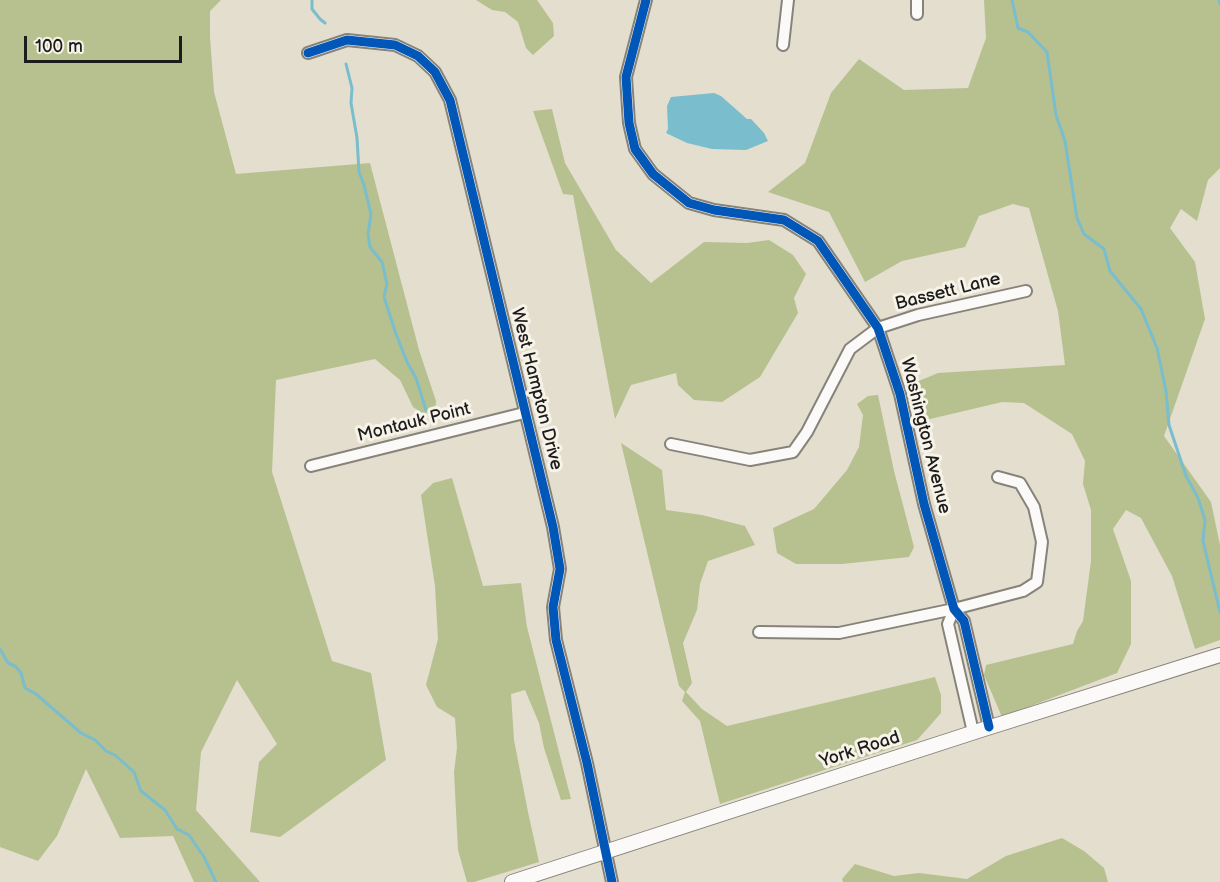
<!DOCTYPE html>
<style>
body{margin:0}
#map{position:relative;width:1220px;height:882px;overflow:hidden;background:#e4dece;font-family:"Balsamiq Sans",sans-serif}
canvas{display:block}
.scale{position:absolute;left:24px;top:36px;width:158px;height:27px;box-sizing:border-box;border:3px solid #1c1c1c;border-top:0;padding-left:8px;font-size:18px;line-height:21px;white-space:nowrap;color:#1c1c1c;-webkit-text-stroke:4px #f7f3e8;paint-order:stroke}
</style>
<div id="map">
<canvas width="1220" height="882"></canvas>
<div class="scale">100 m</div>
</div>
<script>
const ctx = document.querySelector('canvas').getContext('2d');
ctx.lineJoin = 'round';
function fill(path, color) { ctx.fillStyle = color; ctx.fill(path, 'evenodd'); }
const shape = rows => new Path2D(rows.map(r => 'M' + r).join(''));
function stroke(path, color, width, dash) { ctx.strokeStyle = color; ctx.lineWidth = width; ctx.lineCap = dash ? 'butt' : 'round'; ctx.setLineDash(dash || []); ctx.stroke(path); }
function write(font, color, halo, rows, align = 'center') {
  ctx.font = font + ' "Balsamiq Sans",sans-serif'; ctx.lineWidth = 6; ctx.setLineDash([]); ctx.textBaseline = 'middle'; ctx.strokeStyle = halo; ctx.fillStyle = color; for (const [text, x, y, turn = 0] of rows) {
    ctx.save(); ctx.translate(x, y); ctx.rotate((+turn || 0) * Math.PI / 180); ctx.textAlign = isNaN(turn) ? turn : align; if (halo) ctx.strokeText(text, 0, 0); ctx.fillText(text, 0, 0); ctx.restore();
  }
}
const forest = shape([
 [0,0,221,0,210,11,210,37,214,92,236,174,370,163,419,350,436,401,435,414,422,413,413,407,400,380,375,359,276,380,272,472,332,661,371,673,386,760,280,837,250,832,259,762,277,744,237,680,201,752,196,810,260,882,194,882,173,836,120,838,86,769,57,836,38,861,0,847],
 [476,0,537,0,553,23,554,36,533,55,526,48,518,22,505,12,492,10],
 [984,0,1220,0,1220,168,1208,180,1197,221,1181,209,1170,228,1195,262,1205,319,1164,436,1211,502,1220,545,1220,640,1195,649,1172,576,1141,518,1126,510,1113,529,1131,581,1131,644,1117,673,1002,717,984,675,986,665,1073,644,1077,631,1083,621,1091,561,1091,510,1083,484,1085,461,1072,434,1024,403,1002,402,926,420,914,383,938,373,1065,365,1058,311,1029,208,1013,204,979,216,965,247,902,261,865,282,829,212,768,192,805,163,831,93,859,59,904,90,968,88,986,38],
 [552,109,565,163,616,250,651,283,704,242,747,243,769,240,793,255,806,274,794,298,798,313,760,377,722,402,694,400,678,385,676,373,631,385,615,419,573,195,563,194,533,111],
 [878,395,894,471,914,547,909,557,842,564,796,564,777,553,773,528,814,509,847,470,859,447,863,415,857,404,868,396],
 [621,443,662,470,666,510,702,515,745,526,755,545,708,561,700,584,697,610,683,643,692,683,686,692,702,709,727,726,935,677,941,695,941,713,927,729,917,740,720,804,700,721,682,701,685,692,679,686],
 [452,478,483,586,521,583,527,627,571,799,561,800,544,748,539,723,525,690,511,694,514,740,528,812,539,862,474,882,467,882,458,850,454,772,457,748,455,718,437,707,426,685,438,639,435,586,421,495,433,483],
 [1062,838,1084,851,1104,868,1108,882,843,882,842,879,855,864,894,876,919,873,967,879,1006,856]
]);
const water = shape([
 [714,93,721,96,747,119,751,119,764,133,768,141,746,150,712,149,687,143,666,133,668,129,667,106,671,97]
]);
const stream = shape([
 [312,0,312,9,320,19,325,23],
 [1012,0,1018,28,1028,32,1047,52,1056,115,1065,141,1077,218,1084,234,1104,249,1110,271,1141,309,1157,348,1166,391,1169,425,1186,476,1198,498,1205,520,1203,541,1220,612],
 [1219,0,1220,4],
 [346,64,352,88,351,103,357,138,359,172,364,185,371,214,368,234,370,247,382,262,387,284,384,297,396,334,407,362,416,378,426,410],
 [0,649,8,663,15,666,21,673,25,688,36,694,81,733,95,740,106,751,115,755,134,772,141,791,165,810,177,829,189,835,204,857,216,882]
]);
const minor = shape([
 [646,0,626,77,629,123,635,149,653,174,689,203,714,210,784,220,818,241,878,328,900,394,924,504,954,609,964,621,989,727],
 [917,0,917,14],
 [783,45,788,0],
 [308,53,347,40,395,45,418,56,435,72,450,100,553,527,560,569,553,607,556,640,587,763,612,882],
 [671,444,750,460,793,452,807,432,850,349,878,328,918,315,1026,291],
 [311,466,524,413],
 [954,609,948,624,973,732],
 [759,632,839,633,954,609,1023,591,1037,582,1042,542,1034,507,1020,483,998,477]
]);
const tertiary = shape([
 [512,882,981,730,1220,655]
]);
const cycleway = shape([
 [646,0,626,77,629,123,635,149,653,174,689,203,714,210,784,220,818,241,878,328,900,394,924,504,954,609,964,621,989,727],
 [308,53,347,40,395,45,418,56,435,72,450,100,553,527,560,569,553,607,556,640,587,763,612,882]
]);
const streetNames = [
 ["Bassett Lane",948,292,-14],
 ["West Hampton Drive",536,389,76],
 ["Montauk Point",414,423,-14],
 ["Washington Avenue",925,436,76],
 ["York Road",860,750,-18]
];
fill(forest, '#b6c18f');
fill(water, '#7abdcd');
stroke(stream, '#7abdcd', 3);
stroke(minor, '#86837b', 14);
stroke(tertiary, '#86837b', 16);
stroke(minor, '#fbfaf8', 10);
stroke(tertiary, '#fbfaf8', 14);
stroke(cycleway, '#0057b8', 9);
write('18px', '#1c1c1c', '#f7f3e8', streetNames);
</script>
